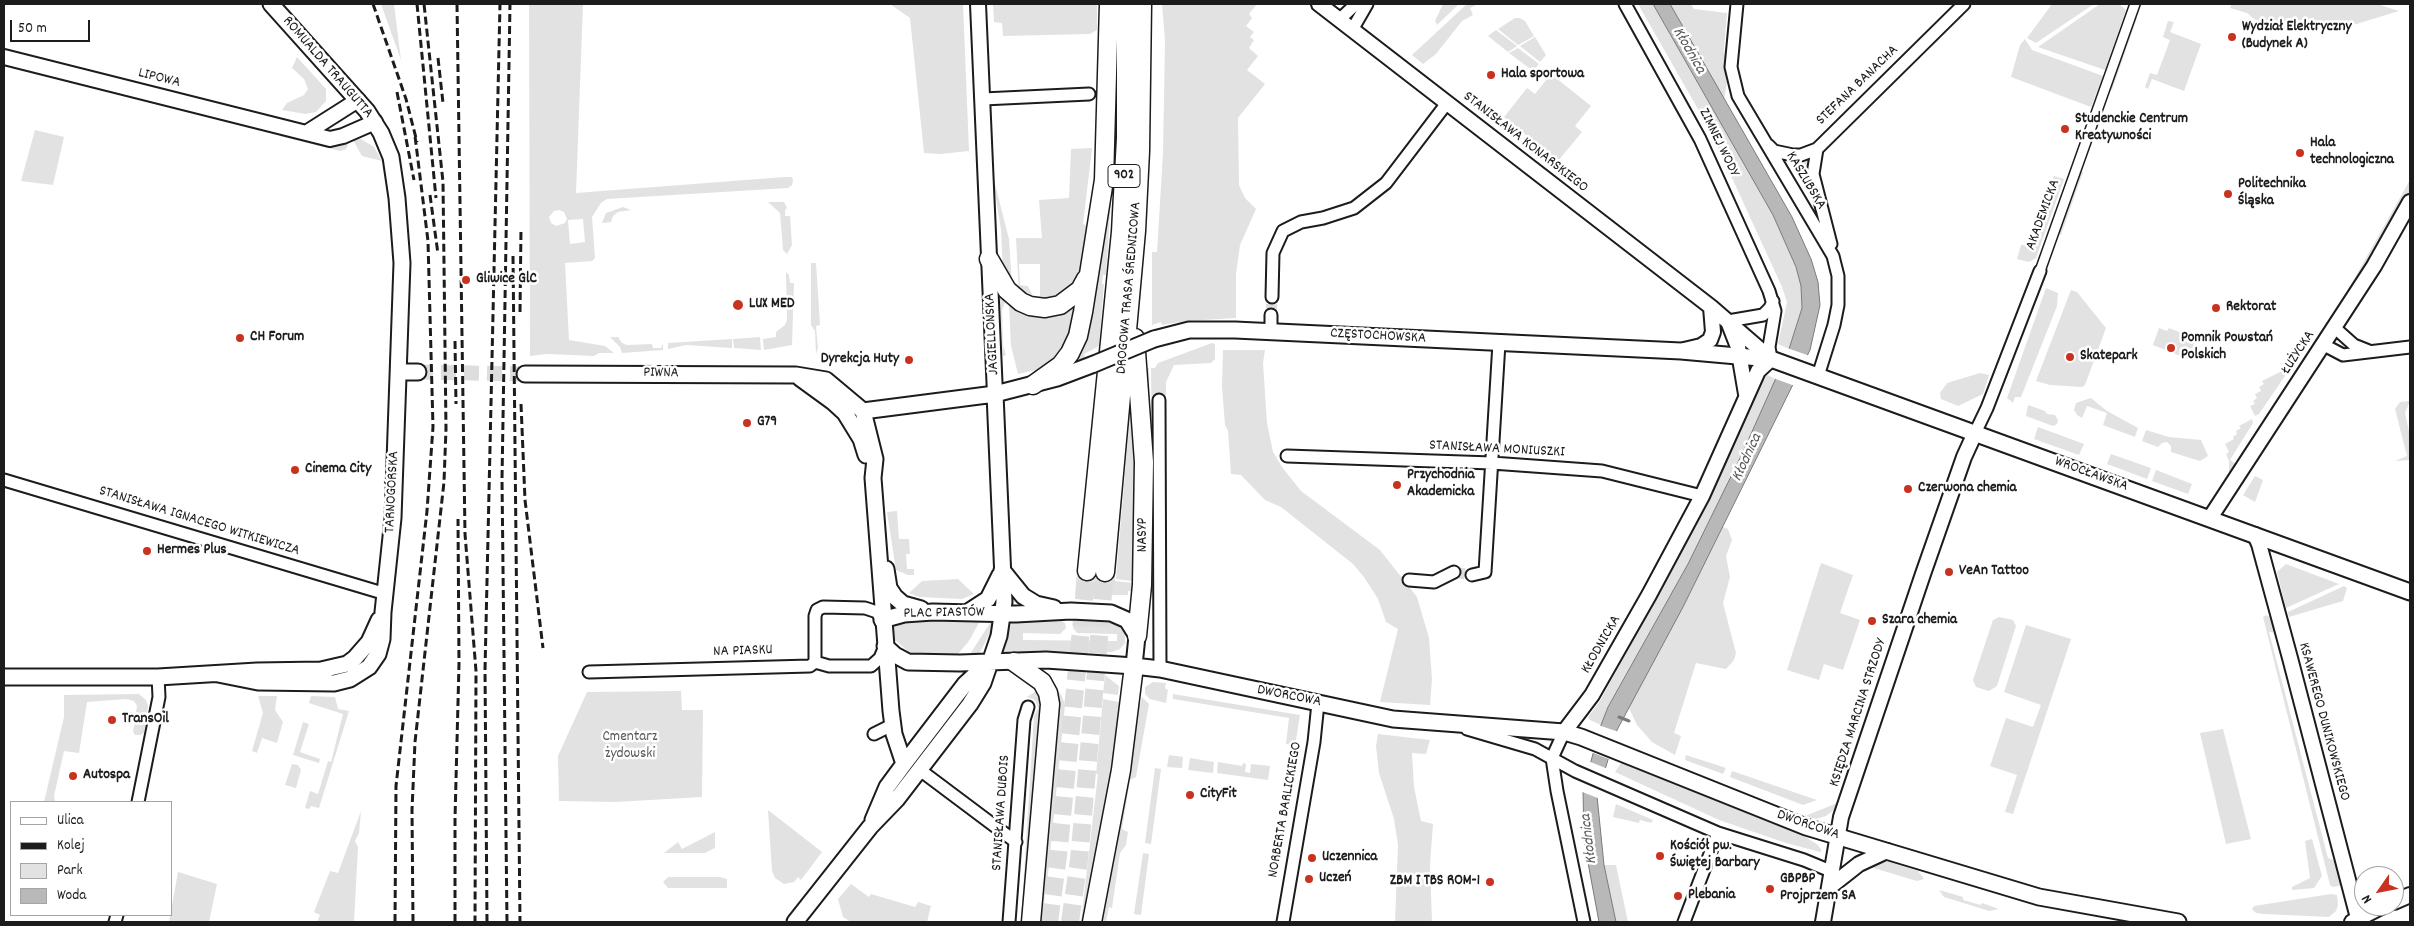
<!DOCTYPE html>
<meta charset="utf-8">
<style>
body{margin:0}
#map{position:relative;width:2414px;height:926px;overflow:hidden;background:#fff;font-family:Dekko,sans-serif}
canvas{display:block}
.frame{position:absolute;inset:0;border:5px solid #1c1c1c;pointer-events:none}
.legend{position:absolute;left:10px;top:801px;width:162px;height:115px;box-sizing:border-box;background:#fff;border:1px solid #a4a4a4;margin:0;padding:6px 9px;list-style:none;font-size:15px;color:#1c1c1c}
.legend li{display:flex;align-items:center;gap:10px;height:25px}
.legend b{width:25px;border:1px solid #a4a4a4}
.north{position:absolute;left:2354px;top:866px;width:50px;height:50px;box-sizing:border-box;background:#fff;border:1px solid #a4a4a4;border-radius:50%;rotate:237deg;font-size:14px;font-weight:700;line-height:20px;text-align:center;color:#1c1c1c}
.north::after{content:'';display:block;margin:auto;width:18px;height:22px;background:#c8321e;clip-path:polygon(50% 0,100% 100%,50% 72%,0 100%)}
.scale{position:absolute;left:10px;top:20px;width:80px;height:22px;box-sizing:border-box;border:2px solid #1c1c1c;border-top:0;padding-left:6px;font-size:15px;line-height:18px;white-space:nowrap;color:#1c1c1c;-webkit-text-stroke:4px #fff;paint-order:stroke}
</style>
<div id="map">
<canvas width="2414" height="926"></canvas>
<div class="frame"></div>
<ul class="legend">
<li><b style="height:6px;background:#fff"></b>Ulica</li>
<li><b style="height:6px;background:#1c1c1c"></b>Kolej</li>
<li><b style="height:14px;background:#e2e2e2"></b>Park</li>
<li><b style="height:14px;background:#b8b8b8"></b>Woda</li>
</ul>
<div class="north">N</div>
<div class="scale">50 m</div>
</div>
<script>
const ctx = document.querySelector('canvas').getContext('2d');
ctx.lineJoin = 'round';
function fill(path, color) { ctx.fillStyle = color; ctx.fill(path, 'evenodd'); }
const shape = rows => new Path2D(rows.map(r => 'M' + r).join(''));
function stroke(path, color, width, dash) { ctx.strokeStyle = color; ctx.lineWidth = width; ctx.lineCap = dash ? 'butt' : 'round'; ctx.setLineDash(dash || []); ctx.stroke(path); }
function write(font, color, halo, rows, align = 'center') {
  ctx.font = font + ' Dekko,sans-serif'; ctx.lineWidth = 5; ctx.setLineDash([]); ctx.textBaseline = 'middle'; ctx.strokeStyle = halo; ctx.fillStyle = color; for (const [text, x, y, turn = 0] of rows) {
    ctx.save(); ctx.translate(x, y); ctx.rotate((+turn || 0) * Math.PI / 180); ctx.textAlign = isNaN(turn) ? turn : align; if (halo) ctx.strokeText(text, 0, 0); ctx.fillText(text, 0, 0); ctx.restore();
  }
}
const green = shape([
 [381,4,394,4,401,60],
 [529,4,583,4,576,193,785,177,792,177,793,181,792,185,788,188,607,199,601,203,592,217,595,258,592,261,565,263,569,340,605,346,614,353,599,353,594,356,547,354,530,356],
 [559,210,564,212,567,219,565,223,556,226,551,223,549,217,554,211],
 [583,219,585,242,570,244,568,220],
 [890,4,963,4,969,151,940,154,924,153,910,18],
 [993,4,1097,4,1097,30,1090,34,1003,36,1002,23,994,22],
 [1162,4,1257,4,1249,14,1252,18,1246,26,1254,32,1250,37,1254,40,1249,48,1258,56,1247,70,1265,84,1238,118,1239,185,1245,198,1256,209,1240,245,1236,274,1236,318,1186,321,1162,325,1161,322,1152,325,1152,252,1157,252,1163,153,1165,41],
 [1443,4,1459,4,1437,25,1435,21],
 [1467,4,1476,5,1470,8,1473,15,1462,21,1436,54,1423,64,1412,55],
 [1638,4,1653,4,1773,215,1796,267,1801,286,1802,308,1789,349,1778,344,1787,302,1782,287,1711,132],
 [1670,4,1691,4,1694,9,1727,13,1724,49,1727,82,1724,100],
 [2052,4,2094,4,2036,43,2027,38],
 [2100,4,2119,4,2126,10,2105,70,2038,47],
 [2232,4,2377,4,2399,11,2340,29,2330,23,2314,21,2278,28,2254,19,2247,13,2230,8],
 [2135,17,2137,18,2112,90,2109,89],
 [1515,18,1520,18,1525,21,1534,36,1518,45,1498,29],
 [2168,21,2174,22,2170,32,2201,44,2184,91,2152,79,2148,89,2145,87,2150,73,2157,75,2170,40,2163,37],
 [1496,30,1517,46,1508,52,1488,36],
 [1535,37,1546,55,1540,62,1520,46],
 [2025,39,2032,50,2103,76,2091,107,2011,77,2020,45],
 [1518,48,1539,64,1533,71,1509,53],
 [297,57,326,89,326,101,316,112,305,114,282,110,287,103,304,95,308,89,304,79,292,68],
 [1551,74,1591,106,1575,126,1582,132,1558,161,1504,117,1527,88,1535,94],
 [35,130,64,137,53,185,21,181],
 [284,133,346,141,348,145,346,149,340,151,279,136],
 [361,139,374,147,382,161,362,156,353,140],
 [1092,148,1083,224,1090,227,1081,276,1071,291,1045,301,1040,296,1040,264,1019,264,1020,285,1028,286,1033,297,1032,300,1019,294,1016,238,1042,238,1039,200,1069,198,1071,149],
 [1114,156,1106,275,1103,275,1102,284,1104,284,1099,346,1084,354,1085,357,1075,361,1110,194],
 [1809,158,1811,160,1809,186,1793,161,1794,159],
 [991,168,1009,239,1012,286,1003,271,1001,230],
 [2080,171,2083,172,2061,235,2058,234],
 [2054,176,2064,179,2036,258,2029,262,2017,259,2021,245,2028,245],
 [2410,180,2410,193,2396,219,2348,294,2345,295],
 [768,202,784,202,787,208,785,210,785,216,790,216,792,245,787,254,783,250,780,213],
 [623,207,631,210,618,212,613,216,611,222,602,223,606,213],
 [811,263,816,263,820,325,816,326,818,348,816,354,815,331,811,325],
 [786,272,789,275,790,283,794,283,792,345,764,350,763,339,776,337,776,332,785,325,787,320],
 [2046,288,2058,293,2057,306,2021,397,2015,397,2013,403,2007,398],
 [2071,290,2077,292,2106,328,2085,385,2082,387,2050,385,2036,381],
 [999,291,1007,298,1002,310,1003,345,1006,355,1003,356],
 [1009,305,1031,317,1056,315,1076,306,1069,337,1050,363,1037,370,1018,374,1011,346],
 [2159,328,2167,331,2169,328,2187,335,2186,338,2195,341,2188,359,2153,345],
 [610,337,618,337,622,343,627,345,652,344,653,348,661,348,663,343,663,350,622,353,620,347],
 [760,337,761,350,734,348,733,339],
 [732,339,732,348,686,345,668,349,668,343],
 [1212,343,1215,344,1215,359,1211,363,1174,365,1166,382,1166,397,1155,398,1155,593,1147,592,1146,369,1149,368,1153,543,1151,368,1155,368,1158,363],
 [1223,350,1265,350,1263,363,1267,423,1273,452,1282,467,1301,491,1380,550,1417,597,1429,638,1432,679,1430,705,1380,702,1398,629,1386,622,1378,599,1364,577,1353,564,1281,507,1265,500,1241,475,1231,474,1228,431,1225,425,1222,387],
 [2282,371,2287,373,2259,414,2255,416,2250,406,2255,404,2253,401,2257,398,2255,394,2261,391,2259,387,2264,384,2262,381],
 [1980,373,1989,375,1983,394,1958,406,1941,399,1940,393,1947,383],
 [1767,375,1776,379,1742,454,1688,564,1608,706,1601,725,1590,720,1588,717,1600,701,1696,525,1763,376],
 [1128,383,1136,384,1132,581,1116,579,1132,390,1129,390,1114,568,1112,568],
 [2091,398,2107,411,2138,428,2135,437,2103,425,2107,413,2087,406,2082,418,2077,415,2074,410,2076,403],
 [2410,401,2405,413,2410,436,2410,460,2395,461,2407,456,2395,409,2400,402],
 [2028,405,2045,411,2047,414,2055,415,2058,420,2057,424,2053,426,2026,416],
 [2252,419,2253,423,2230,460,2236,464,2229,475,2229,461,2226,454,2229,452,2225,444,2234,439,2233,437,2237,434,2236,431,2241,428,2239,426],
 [2038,427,2084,444,2079,455,2034,439],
 [2146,430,2169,437,2201,440,2208,456,2200,461,2171,452,2171,446,2167,442,2162,443,2158,447,2142,441],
 [2111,454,2151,468,2147,479,2107,464],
 [2156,470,2192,484,2188,494,2152,481],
 [2255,476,2263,480,2255,502,2243,495],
 [897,511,899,539,909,539,910,554,906,554,907,569,914,569,914,575,908,575,896,570,887,512],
 [1723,527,1728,529,1732,540,1726,556,1730,577,1723,603,1736,653,1734,660,1726,669,1696,663,1674,733,1681,736,1675,755,1652,742,1637,725,1628,706,1683,607],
 [1821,563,1853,575,1840,613,1860,620,1843,670,1824,664,1819,680,1787,670],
 [2286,564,2339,584,2286,608,2277,572],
 [1077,570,1115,573,1115,581,1134,583,1134,591,1128,591,1128,595,1075,595],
 [958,579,974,594,962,599,919,597,909,593,922,581],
 [2344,586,2347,588,2343,601,2289,617,2288,612],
 [2266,615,2272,618,2277,633,2269,632,2328,858,2336,861,2343,885,2333,887,2330,885,2263,617],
 [1999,617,2013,620,2016,626,1997,686,1989,691,1976,687,1973,680,1993,620],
 [898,619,981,619,969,641,958,654,922,655,910,653,895,640,892,627],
 [1080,619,1105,620,1119,625,1125,633,1125,643,1120,649,1112,652,1006,653,1003,651,1012,621,1060,620,1065,623,1066,628,1060,634,1023,633,1023,640,1117,641,1117,634,1077,633,1073,628,1074,623],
 [992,620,995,620,994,625,979,654,970,654],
 [2026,625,2071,639,2013,814,2005,812,2017,775,1990,766,2006,718,2033,727,2041,705,2004,692],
 [1105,675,1119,686,1118,695,1103,693],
 [1047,681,1061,694,1065,705,1048,874,1041,922,1037,922],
 [1153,682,1166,683,1165,688,1168,690,1166,703,1150,699,1145,694,1145,687],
 [1039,689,1043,697,1027,922,1021,922,1034,716,1038,708,1035,700,1027,697],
 [681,691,682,710,703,710,702,797,615,802,559,801,558,756,587,692],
 [139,694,146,700,148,706,144,733,140,735,135,735,133,732,137,706,134,701,126,699,87,702,79,753,64,751,54,796,55,802,44,802,64,717,64,695],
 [1173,694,1300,715,1295,746,1286,744,1289,718,1173,699],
 [258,696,277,696,275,710,283,722,277,743,262,738,257,753,252,751,263,713],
 [311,696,335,697,338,709,349,711,319,808,311,806,309,809,305,808,310,791,318,794,328,761,331,762,343,714,309,703],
 [1142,697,1149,704,1136,777,1130,780,1122,829,1128,832,1126,845,1120,853,1112,908,1109,907,1106,922,1098,922,1135,703,1140,704],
 [1103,699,1124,703,1087,922,1081,922,1098,774,1096,774],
 [303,722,309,724,300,752,320,759,319,763,293,755],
 [2223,729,2251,839,2226,844,2200,733],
 [1378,734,1430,740,1426,754,1412,753,1414,787,1421,821,1433,824,1430,864,1432,922,1395,922,1398,845,1394,819,1379,773,1376,746],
 [1169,755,1183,757,1182,768,1167,767],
 [1686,755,1726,768,1723,774,1685,760],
 [1190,758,1214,762,1213,773,1188,770],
 [1218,762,1242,766,1243,763,1246,764,1245,772,1250,773,1251,764,1270,766,1268,780,1217,773],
 [1621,763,1801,834,1818,845,1822,851,1820,852,1786,843,1719,820,1615,772],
 [292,764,298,765,301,770,296,788,285,785],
 [1155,768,1161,769,1151,844,1145,843],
 [1732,771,1817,800,1803,805,1730,777],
 [1616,804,1653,820,1651,823,1640,820,1639,823,1613,817],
 [1835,804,1837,804,1835,809,1826,816,1816,819,1805,816],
 [768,810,822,852,801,880,798,877,794,882,784,884,775,878,772,871],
 [361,811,359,833,355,841,358,847,354,922,317,922,320,915,314,912,330,871,338,873],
 [715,832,715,848,705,853,664,853,678,842,682,849],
 [2312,839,2322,876,2314,888,2292,890,2292,887,2310,878,2305,841],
 [1143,853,1149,854,1141,915,1134,914],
 [1879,862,1889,862,1918,871,1924,879,1917,881,1867,866],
 [1604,865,1616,865,1628,922,1616,922],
 [178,872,217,884,209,922,169,922],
 [668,877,720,877,727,879,727,888,668,888,663,882],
 [851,884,869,897,871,894,915,907,918,902,931,906,927,922,851,922,843,917,838,899],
 [1939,890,1963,897,1963,900,1981,905,1982,903,1999,909,1989,911,1944,897],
 [2331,894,2337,895,2338,905,2336,911,2329,917,2264,914,2256,913,2252,909,2254,906]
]);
const water = shape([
 [1653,4,1670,4,1792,217,1811,259,1818,282,1820,305,1810,350,1683,607,1617,730,1597,796,1604,865,1616,922,1599,922,1584,841,1583,790,1601,725,1608,707,1688,564,1742,454,1789,349,1802,308,1801,286,1796,267,1773,215,1653,4]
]);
const pier = shape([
 [1787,348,1810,356,1795,386,1773,378],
 [1598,725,1619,732,1611,760,1591,752],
 [1588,761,1608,769,1600,799,1580,791]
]);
const stream = shape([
 [1619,717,1629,721]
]);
const minorTunnel = shape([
 [1271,315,1272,297],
 [1454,572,1472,575]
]);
const secondaryTunnel = shape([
 [418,372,525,374]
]);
const primaryTunnel = shape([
 [1049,922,1058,856,1087,571],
 [1070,922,1079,860,1105,572]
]);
const pedestrian = shape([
 [2040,271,2135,4]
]);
const minor = shape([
 [1625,4,1700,139,1769,291,1775,311,1769,347,1771,359],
 [1737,4,1731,67,1738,96,1833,256,1838,276,1838,305,1834,325,1818,376],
 [1339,20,1356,4],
 [1352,30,1367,4],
 [983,99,1089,94],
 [1768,145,1774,151,1793,155,1801,155,1817,149,1964,4],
 [1817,149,1813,174,1831,244],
 [1272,297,1273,253,1283,231,1301,222,1323,218,1354,208,1386,183,1447,103],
 [1271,315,1271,332],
 [1728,321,1763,315,1770,308,1773,301],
 [2335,328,2354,345,2369,351],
 [2324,345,2343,355,2410,347],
 [1159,400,1160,669],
 [1975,433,1987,408,2040,271],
 [1287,456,1492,463,1602,471,1702,496],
 [4,480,386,594],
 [1472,575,1485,572,1499,343],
 [1409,580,1434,582,1454,572],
 [815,662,815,616,817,610,823,607,865,608,877,612,882,620],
 [815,662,829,666,871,666,880,658,885,646],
 [589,672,810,666,815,662],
 [1467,729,1535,749,1575,771,1718,833,1804,860,1833,872],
 [1564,732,1552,758,1557,791,1584,922],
 [874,734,892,725],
 [920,770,1016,842],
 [138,802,159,697,158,677],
 [115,922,117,915],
 [1009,922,1024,720,1028,707],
 [1283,922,1314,742,1318,703],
 [1684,922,1718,833]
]);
const tertiary = shape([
 [978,4,995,394],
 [1319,4,1711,307,1771,359,1758,371,1702,496,1649,595,1592,695,1564,732],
 [4,57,330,139,343,136,375,122],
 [306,133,358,100],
 [1729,324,1738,347,1746,394],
 [1684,350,1701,346,1710,340,1713,332,1711,307],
 [2210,518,2374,266,2410,202],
 [2255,535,2259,544,2290,658,2358,918,2357,922],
 [1831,886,1859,864,1887,851],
 [2394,902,2410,895],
 [1823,922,1841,817,1923,574,1964,457,1975,433],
 [2352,922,2383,906]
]);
const secondary = shape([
 [1154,339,1189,330,1235,330,1681,351,1771,359,2410,592],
 [400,372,418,372],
 [525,374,796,375,826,380,863,411,875,459,873,478,891,711,894,734,904,764],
 [800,378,833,402,845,413,861,439,866,455],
 [863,411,995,394,1057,378,1094,364],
 [886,569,889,588,895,597,903,604,921,609],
 [1002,570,1023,596,1036,604,1054,608],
 [968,612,988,599,1000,575],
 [882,620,904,614,933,612,1016,614,1071,611,1111,613,1127,620,1137,636,1134,666],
 [885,646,895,655,908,662,960,663,1046,660,1134,666,1160,669,1393,719,1564,732,1581,737,1806,827,2039,897,2178,922],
 [218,674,258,682,334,683,350,679,369,667,378,654,382,639,383,612,393,518,402,263,397,198,391,157,381,133,367,111,271,4],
 [4,677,158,677,257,671,321,670,347,664,355,658,369,642,379,620],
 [873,820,887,787,904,764,965,684,989,662],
 [795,922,870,827,897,799,970,704,983,683,999,636,1004,602,995,394]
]);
const primary = shape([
 [989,259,1007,290,1021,302,1030,306,1045,308,1060,305,1080,290,1086,279],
 [1135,338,1144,462,1142,585,1137,636],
 [1033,385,1061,365,1070,353,1078,336,1083,312,1104,180,1109,4],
 [1087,571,1121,232,1126,138,1126,4],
 [1105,572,1136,231,1140,151,1142,4],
 [1014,662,1042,682,1048,693,1050,704,1031,922],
 [1092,922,1121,770,1134,666]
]);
const rail = shape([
 [373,4,406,99,417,142],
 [417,4,436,198],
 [457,4,465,534,476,671,475,922],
 [438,58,443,103],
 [397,92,414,180],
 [430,195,438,254],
 [513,256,520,922],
 [520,312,521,228],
 [455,341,456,404],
 [521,404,525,500,543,648],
 [395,922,396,786,427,511,433,427,428,241,415,136],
 [413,922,412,810,415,742,444,482,446,429,443,182,424,4],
 [455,922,455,819,459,664,458,519],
 [487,922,485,670,500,4],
 [507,922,502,479,510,4]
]);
const secondaryBridge = shape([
 [1094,364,1154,339]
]);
const markers = [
 [2232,37,5,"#c8321e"],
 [1491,75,5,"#c8321e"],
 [2065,129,5,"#c8321e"],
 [2300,153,5,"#c8321e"],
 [2228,194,5,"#c8321e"],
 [466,280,5,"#c8321e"],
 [738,305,6,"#c8321e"],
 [2216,308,5,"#c8321e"],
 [240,338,5,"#c8321e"],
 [2171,348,5,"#c8321e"],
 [2070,357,5,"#c8321e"],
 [909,360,5,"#c8321e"],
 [747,423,5,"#c8321e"],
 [295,470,5,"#c8321e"],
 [1397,485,5,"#c8321e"],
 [1908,489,5,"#c8321e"],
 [147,551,5,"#c8321e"],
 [1949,572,5,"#c8321e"],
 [1872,621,5,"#c8321e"],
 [112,720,5,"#c8321e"],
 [73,776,5,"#c8321e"],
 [1190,795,5,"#c8321e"],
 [1660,856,5,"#c8321e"],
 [1312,858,5,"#c8321e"],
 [1309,879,5,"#c8321e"],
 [1490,882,5,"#c8321e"],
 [1770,889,5,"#c8321e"],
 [1678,896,5,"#c8321e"]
];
const shields = [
 [1124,176,32]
];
const shieldNames = [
 ["902",1124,176]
];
const poiNames = [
 ["Wydział Elektryczny",2242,28],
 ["(Budynek A)",2242,45],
 ["Hala sportowa",1501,75],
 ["Studenckie Centrum",2075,120],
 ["Kreatywności",2075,137],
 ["Hala",2310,144],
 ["technologiczna",2310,161],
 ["Politechnika",2238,185],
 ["Śląska",2238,202],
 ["Gliwice GlC",476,280],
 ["LUX MED",749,305],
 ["Rektorat",2226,308],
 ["CH Forum",250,338],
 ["Pomnik Powstań",2181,339],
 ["Polskich",2181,356],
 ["Skatepark",2080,357],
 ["Dyrekcja Huty",899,360,"right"],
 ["G79",757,423],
 ["Cinema City",305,470],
 ["Przychodnia",1407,476],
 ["Akademicka",1407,493],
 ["Czerwona chemia",1918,489],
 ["Hermes Plus",157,551],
 ["VeAn Tattoo",1959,572],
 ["Szara chemia",1882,621],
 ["TransOil",122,720],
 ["Autospa",83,776],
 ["CityFit",1200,795],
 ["Kościół pw.",1670,847],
 ["Świętej Barbary",1670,864],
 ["Uczennica",1322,858],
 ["Uczeń",1319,879],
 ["GBPBP",1780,880],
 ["Projprzem SA",1780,897],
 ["ZBM I TBS ROM-1",1480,882,"right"],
 ["Plebania",1688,896]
];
const streetNames = [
 ["ROMUALDA TRAUGUTTA",327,68,49],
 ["LIPOWA",159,79,14],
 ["STEFANA BANACHA",1858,86,-44],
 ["STANISŁAWA KONARSKIEGO",1525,143,38],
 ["ZIMNEJ WODY",1718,143,64],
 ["KASZUBSKA",1805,181,59],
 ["AKADEMICKA",2044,215,-70],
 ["DROGOWA TRASA ŚREDNICOWA",1130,288,-85],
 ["JAGIELLOŃSKA",993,334,-93],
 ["CZĘSTOCHOWSKA",1378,337,3],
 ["ŁUŻYCKA",2299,353,-57],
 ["PIWNA",661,374,1],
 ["STANISŁAWA MONIUSZKI",1497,450,3],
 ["WROCŁAWSKA",2091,475,20],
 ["TARNOGÓRSKA",393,492,-87],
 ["STANISŁAWA IGNACEGO WITKIEWICZA",199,522,17],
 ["NASYP",1144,535,-90],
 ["PLAC PIASTÓW",944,614,-1],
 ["KŁODNICKA",1602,645,-60],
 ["NA PIASKU",743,652,-2],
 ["DWORCOWA",1289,697,11],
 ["KSIĘDZA MARCINA STRZODY",1859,713,-72],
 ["KSAWEREGO DUNIKOWSKIEGO",2323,722,75],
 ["NORBERTA BARLICKIEGO",1286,810,-80],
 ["STANISŁAWA DUBOIS",1002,813,-86],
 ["DWORCOWA",1808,826,19]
];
const parkNames = [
 ["Cmentarz",630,738],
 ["żydowski",630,755]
];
const waterNames = [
 ["Kłodnica",1688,51,60],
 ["Kłodnica",1748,458,-65],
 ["Kłodnica",1590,839,-97]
];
fill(green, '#e2e2e2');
fill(water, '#b8b8b8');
stroke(water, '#7a7a7a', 1);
fill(pier, '#fff');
stroke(stream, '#7a7a7a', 3);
stroke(minorTunnel, '#ddd', 11, [11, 5.5]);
stroke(secondaryTunnel, '#ddd', 15, [15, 8]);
stroke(primaryTunnel, '#ddd', 18, [18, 9]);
stroke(pedestrian, '#1c1c1c', 12);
stroke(minor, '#1c1c1c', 15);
stroke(tertiary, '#1c1c1c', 18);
stroke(secondary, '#1c1c1c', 19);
stroke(primary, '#1c1c1c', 21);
stroke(pedestrian, '#fff', 9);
stroke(minor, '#fff', 11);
stroke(tertiary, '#fff', 14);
stroke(secondary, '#fff', 15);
stroke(primary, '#fff', 18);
stroke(rail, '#1c1c1c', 3, [8, 4]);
stroke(secondaryBridge, '#1c1c1c', 19, []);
stroke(secondaryBridge, '#fff', 15);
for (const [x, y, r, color] of markers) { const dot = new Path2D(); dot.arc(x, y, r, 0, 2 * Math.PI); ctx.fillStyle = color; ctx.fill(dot); stroke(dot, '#fff', 2); }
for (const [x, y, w] of shields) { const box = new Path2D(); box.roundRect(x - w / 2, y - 11.5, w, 23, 4); ctx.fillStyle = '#fff'; ctx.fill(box); stroke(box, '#1c1c1c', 1); }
write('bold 14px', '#1c1c1c', null, shieldNames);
write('bold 15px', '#1c1c1c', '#fff', poiNames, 'left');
write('15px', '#1c1c1c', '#fff', streetNames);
write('15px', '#575757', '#fff', parkNames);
write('italic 16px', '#5a5a5a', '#fff', waterNames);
</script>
